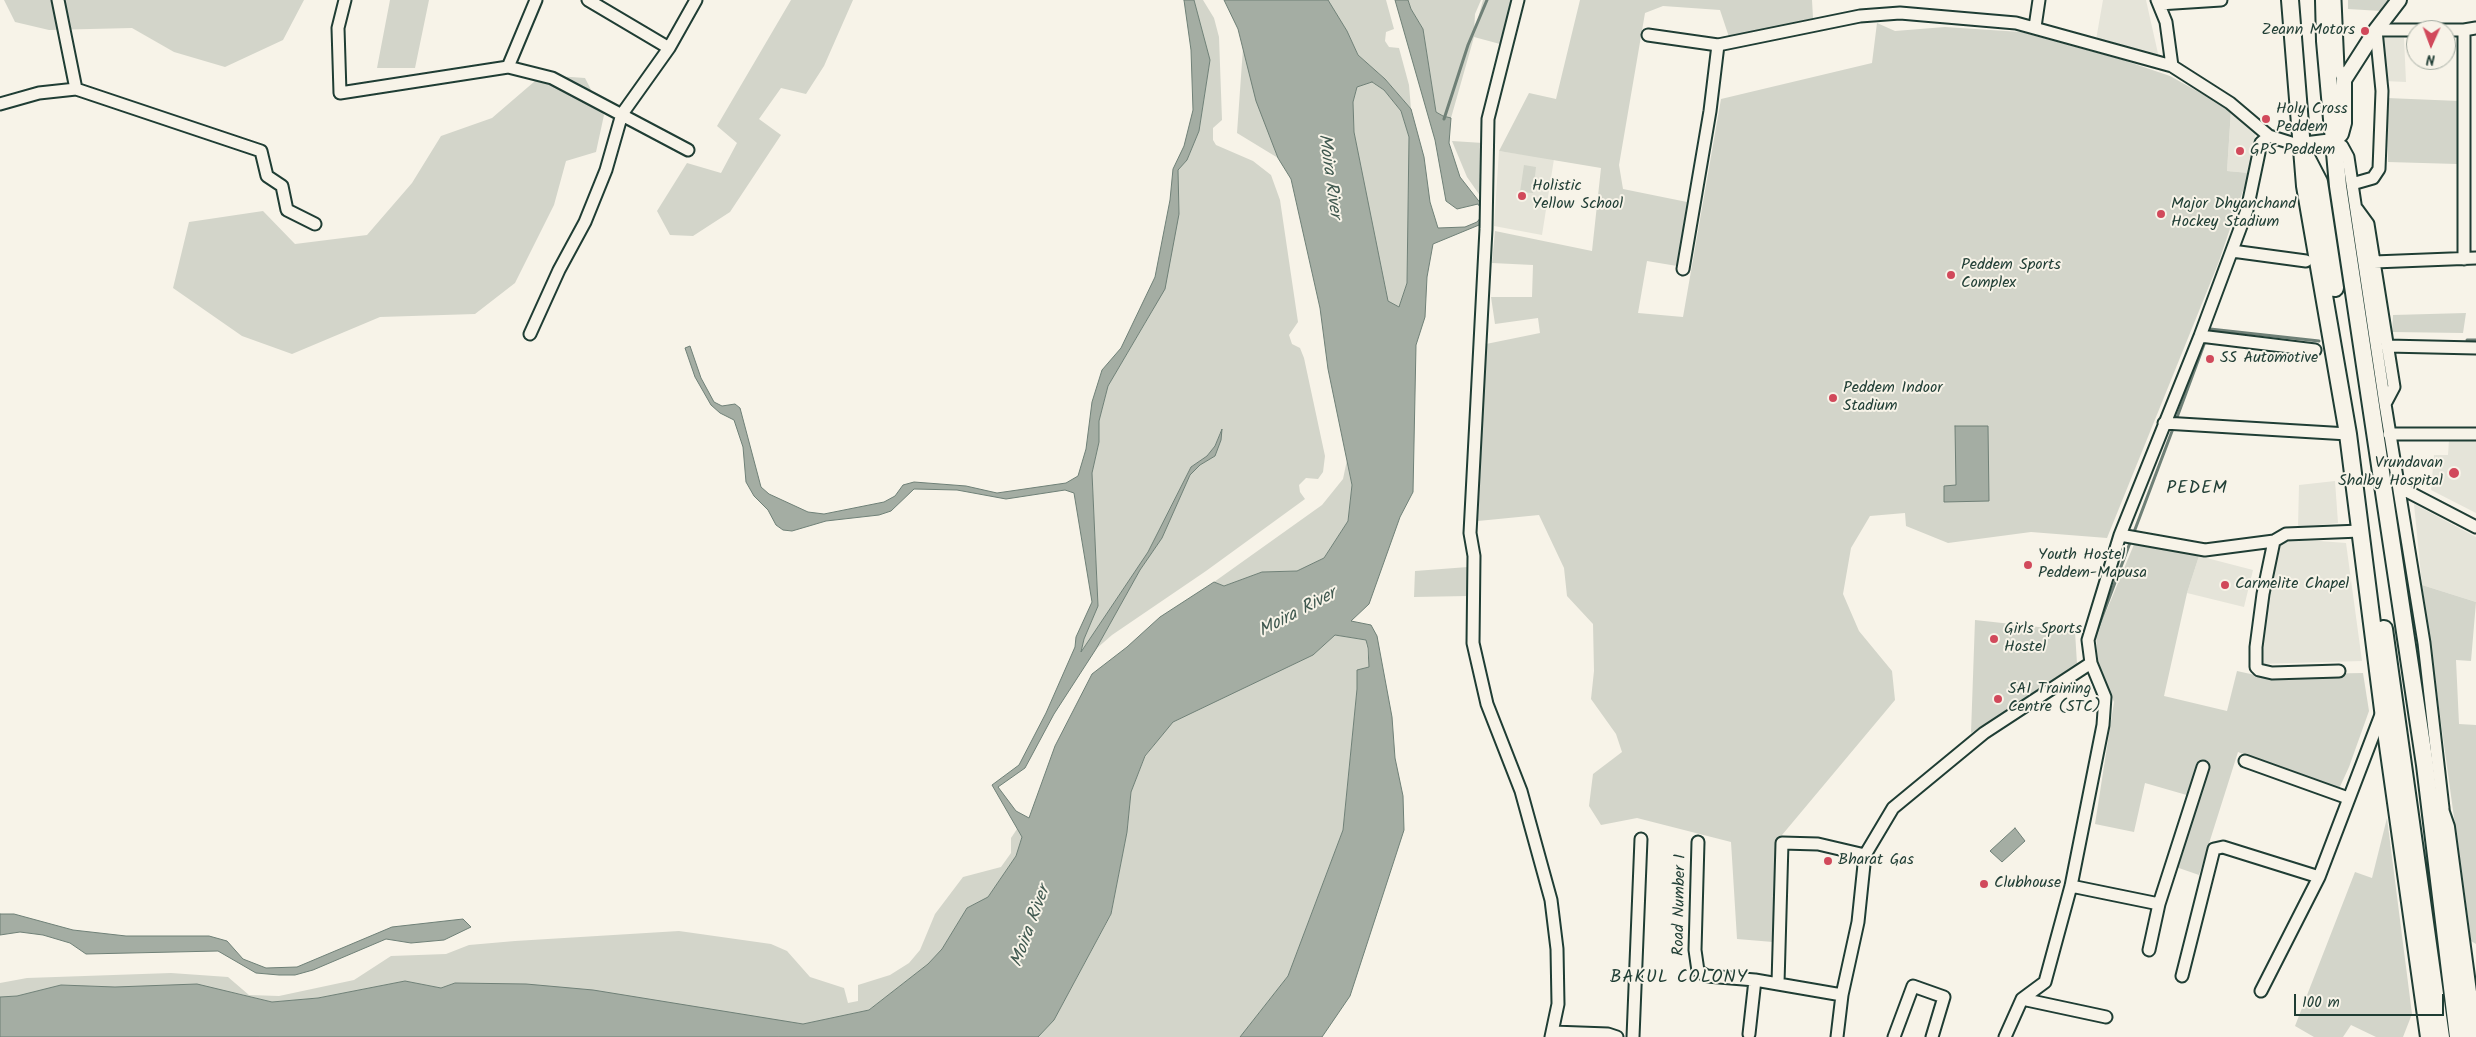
<!DOCTYPE html>
<style>
body{margin:0}
#map{position:relative;width:2476px;height:1037px;overflow:hidden;background:#f7f3e8;font-family:Kalam,sans-serif}
canvas{display:block}
.north{position:absolute;left:2406px;top:20px;width:50px;height:50px;box-sizing:border-box;background:#f7f3e8;border:1px solid #a1aaa0;border-radius:50%;rotate:182deg;font-size:14px;font-weight:700;line-height:20px;text-align:center;color:#1f3d34}
.north::after{content:'';display:block;margin:auto;width:18px;height:22px;background:#d1495b;clip-path:polygon(50% 0,100% 100%,50% 72%,0 100%)}
.scale{position:absolute;left:2294px;top:994px;width:150px;height:22px;box-sizing:border-box;border:2px solid #1f3d34;border-top:0;padding-left:6px;font-size:15px;line-height:18px;white-space:nowrap;color:#1f3d34;-webkit-text-stroke:4px #f7f3e8;paint-order:stroke}
</style>
<div id="map">
<canvas width="2476" height="1037"></canvas>
<div class="north">N</div>
<div class="scale">100 m</div>
</div>
<script>
const ctx = document.querySelector('canvas').getContext('2d');
ctx.lineJoin = 'round';
function fill(path, color) { ctx.fillStyle = color; ctx.fill(path, 'evenodd'); }
const shape = rows => new Path2D(rows.map(r => 'M' + r).join(''));
function stroke(path, color, width, dash) { ctx.strokeStyle = color; ctx.lineWidth = width; ctx.lineCap = dash ? 'butt' : 'round'; ctx.setLineDash(dash || []); ctx.stroke(path); }
function write(font, color, halo, rows, align = 'center') {
  ctx.font = font + ' Kalam,sans-serif'; ctx.lineWidth = 4; ctx.setLineDash([]); ctx.textBaseline = 'middle'; ctx.strokeStyle = halo; ctx.fillStyle = color; for (const [text, x, y, turn = 0] of rows) {
    ctx.save(); ctx.translate(x, y); ctx.rotate((+turn || 0) * Math.PI / 180); ctx.textAlign = isNaN(turn) ? turn : align; if (halo) ctx.strokeText(text, 0, 0); ctx.fillText(text, 0, 0); ctx.restore();
  }
}
const built = shape([
 [2103,0,2146,0,2159,58,2096,40],
 [2381,38,2404,38,2406,82,2384,81],
 [2231,110,2256,130,2249,173,2227,171],
 [1499,151,1554,159,1542,235,1494,226],
 [2449,440,2476,441,2476,513,2431,490,2434,455,2448,455],
 [2335,481,2338,523,2298,527,2299,485],
 [2414,504,2476,537,2476,602,2422,585],
 [2280,538,2346,543,2362,661,2258,664,2274,552],
 [2199,556,2253,570,2244,607,2187,593]
]);
const green = shape([
 [4,0,304,0,283,40,225,67,174,52,132,28,49,30,15,22],
 [390,0,429,0,415,68,377,68],
 [791,0,853,0,824,66,806,94,781,88,759,119,781,135,730,212,693,236,670,235,657,211,687,163,721,173,737,143,717,126],
 [1194,0,1203,0,1214,18,1219,37,1222,120,1213,128,1213,140,1216,145,1253,161,1271,175,1280,200,1298,322,1289,335,1292,344,1300,348,1304,358,1325,456,1323,472,1318,479,1306,478,1299,485,1300,492,1305,499,1206,571,1112,635,1096,649,1140,570,1162,538,1190,475,1200,465,1215,456,1221,430,1215,446,1207,456,1191,467,1148,552,1081,652,1084,639,1098,606,1092,473,1099,442,1099,421,1108,386,1153,310,1179,214,1178,170,1187,160,1199,131,1210,60],
 [1328,0,1386,0,1394,29,1386,32,1385,41,1389,47,1399,48,1409,85,1411,109,1385,79,1358,55,1347,31],
 [1408,0,1481,0,1475,14,1474,33,1483,0,1512,0,1500,44,1474,37,1451,118,1443,116,1436,112,1423,29,1411,9],
 [1580,0,1812,0,1813,18,1729,37,1720,10,1663,6,1645,13,1619,165,1623,189,1687,202,1677,266,1647,261,1638,313,1683,317,1721,99,1872,63,1877,23,1895,31,1945,27,2021,32,2123,60,2170,76,2231,110,2227,171,2249,173,2218,264,2107,538,2031,532,1948,543,1906,526,1905,513,1870,516,1851,548,1843,594,1859,631,1892,671,1895,700,1777,841,1773,942,1737,939,1731,842,1637,818,1601,825,1589,806,1593,774,1622,752,1616,734,1591,699,1594,671,1593,624,1567,596,1564,568,1539,515,1478,521,1486,344,1540,333,1538,318,1495,324,1491,297,1532,297,1533,265,1492,263,1495,231,1592,251,1601,168,1499,151,1529,93,1556,99],
 [2348,0,2389,0,2381,11,2348,9],
 [1243,48,1246,59,1278,158,1237,133],
 [542,75,585,78,604,115,596,152,566,161,554,205,515,283,475,314,380,317,292,354,242,336,173,288,189,222,263,211,295,244,367,235,412,183,441,136,492,118],
 [1371,82,1384,90,1401,111,1409,137,1407,283,1399,307,1388,302,1354,132,1353,102,1357,87],
 [2387,98,2459,101,2457,164,2388,162],
 [1452,141,1483,143,1481,197,1467,177],
 [1524,165,1536,167,1533,193,1520,192],
 [2466,313,2463,333,2392,332,2393,315],
 [1347,460,1352,485,1348,521,1324,558,1297,571,1262,572,1224,586,1214,582,1322,505,1343,479],
 [2135,542,2199,556,2187,593,2164,696,2227,711,2237,671,2255,675,2363,673,2369,711,2349,767,2338,791,2238,752,2199,875,2176,867,2197,798,2145,783,2134,832,2095,824,2114,702,2098,664,2096,636],
 [1468,567,1467,596,1414,597,1415,571],
 [2422,585,2476,602,2471,661,2456,660,2459,724,2476,725,2476,944,2471,941],
 [1975,620,2075,631,2077,664,1971,733],
 [1335,635,1366,640,1369,667,1357,670,1357,689,1343,830,1288,976,1240,1037,1038,1037,1054,1020,1111,915,1127,832,1131,792,1145,757,1172,722,1313,655],
 [2387,818,2412,1014,2403,1037,2376,1037,2351,1025,2343,1037,2314,1037,2295,1026,2355,872,2372,878],
 [1017,829,1022,837,1016,856,988,897,967,908,942,949,928,964,869,1010,803,1024,455,983,441,988,405,981,318,998,272,1002,236,993,61,985,17,996,0,997,0,983,27,978,171,973,228,977,249,995,279,996,354,980,391,956,446,954,469,945,515,941,679,931,771,944,787,951,810,977,844,988,848,1003,858,1001,858,985,890,975,909,963,920,950,935,914,963,877,1001,867,1011,853,1011,838]
]);
const water = shape([
 [1184,0,1194,0,1210,60,1199,131,1187,160,1178,170,1179,214,1165,289,1108,386,1099,421,1099,442,1092,473,1098,606,1084,639,1081,652,1148,552,1191,467,1207,456,1215,446,1222,429,1221,440,1215,456,1200,465,1190,475,1162,538,1140,570,1096,649,1054,714,1025,768,998,787,1016,811,1029,818,1055,746,1092,674,1127,647,1160,617,1214,582,1224,586,1262,572,1297,571,1324,558,1348,521,1352,485,1328,369,1320,308,1291,179,1278,158,1256,101,1238,29,1224,0,1328,0,1347,31,1358,55,1385,79,1411,109,1424,157,1430,202,1438,228,1465,227,1477,222,1482,216,1481,209,1478,204,1457,209,1446,201,1435,140,1395,0,1408,0,1411,9,1423,29,1436,112,1443,116,1451,118,1449,143,1460,177,1485,209,1485,220,1479,225,1433,244,1427,277,1425,317,1416,345,1413,492,1400,517,1369,604,1351,621,1371,625,1377,636,1392,717,1395,758,1403,796,1404,830,1350,996,1322,1037,1240,1037,1288,976,1343,830,1357,689,1357,670,1369,667,1368,648,1366,640,1335,635,1313,655,1173,722,1145,756,1131,792,1127,832,1111,914,1054,1020,1038,1037,0,1037,0,997,17,996,61,985,115,987,197,984,272,1002,318,998,405,981,441,988,455,983,526,984,593,990,803,1024,869,1010,928,964,942,949,967,908,988,897,1016,856,1022,837,992,785,1019,765,1046,713,1075,647,1076,637,1092,602,1074,493,1065,490,1006,499,957,490,914,489,891,511,879,515,826,521,792,531,783,530,776,525,768,510,754,496,746,482,743,447,734,420,720,413,711,405,695,377,685,348,690,346,701,378,714,402,722,406,735,404,740,408,761,487,769,494,808,512,824,514,884,502,895,496,903,485,914,482,966,486,997,493,1066,483,1078,476,1086,449,1092,402,1102,370,1121,348,1155,277,1170,200,1173,169,1184,146,1193,110,1191,50,1184,0],
 [1372,82,1384,90,1401,111,1409,137,1407,283,1399,307,1388,301,1354,132,1353,102,1357,87,1372,82],
 [1955,426,1988,426,1989,501,1944,502,1944,486,1956,485,1955,426],
 [2015,828,2025,841,2002,862,1990,851,2015,828],
 [0,914,14,914,73,930,126,936,209,936,227,941,243,959,266,968,297,967,392,927,463,919,471,927,444,940,411,943,386,939,313,970,295,975,279,975,256,973,218,951,86,954,70,943,43,935,20,932,0,935,0,914]
]);
const stream = shape([
 [1444,119,1468,45,1487,0],
 [2208,334,2210,329,2319,341],
 [2467,340,2476,340],
 [2176,420,2206,339],
 [2096,633,2174,426]
]);
const minor = shape([
 [58,0,76,89],
 [345,0,338,28,340,93,508,67,536,0],
 [588,0,669,48],
 [1518,0,1488,119,1486,229,1470,533,1474,556,1473,643,1487,704,1521,791,1551,900,1557,949,1558,1004,1551,1037],
 [2157,0,2166,22,2172,66,2230,103,2269,136],
 [2335,0,2338,68,2344,80],
 [2159,4,2221,0],
 [2035,27,2039,0],
 [1648,35,1718,45,1860,16,1900,13,2016,23,2172,66],
 [508,67,552,78,688,150],
 [0,104,39,93,76,89,261,151,267,176,282,186,287,210,315,224],
 [2333,142,2342,146,2348,157,2385,404,2424,643,2443,808],
 [2352,184,2373,178,2379,169,2382,91,2376,30,2464,30,2476,28],
 [2357,209,2368,224,2394,387,2385,404],
 [2232,251,2306,261],
 [2464,259,2464,30],
 [2374,262,2476,258],
 [1683,269,1710,111,1718,45],
 [530,334,559,270,585,222,606,170,622,114,669,48,696,0],
 [2200,336,2315,350],
 [2387,346,2476,348],
 [2164,423,2348,434],
 [2389,434,2476,434],
 [2399,487,2476,527],
 [2120,535,2205,550,2274,541,2286,534,2360,531],
 [2274,541,2263,594,2256,647,2256,667,2259,670,2272,673,2339,671],
 [2245,761,2348,798],
 [1698,842,1695,950,1698,971,1707,976,1755,980,1842,995],
 [2071,886,2159,904],
 [2149,950,2159,904,2203,767],
 [2182,976,2214,849,2223,847,2319,877],
 [1778,983,1782,843,1818,844,1865,855],
 [2261,991,2319,877,2382,712],
 [2022,999,2106,1017],
 [1553,1032,1608,1034,1617,1037],
 [1749,1034,1755,980],
 [1633,1037,1641,839],
 [1837,1037,1842,995,1858,922,1865,855,1893,808,1984,733,2091,663,2088,640,2120,535,2200,336,2247,210,2261,143,2269,136,2301,146],
 [1894,1037,1913,986,1944,997,1932,1037],
 [2005,1037,2022,999,2045,982,2071,886,2103,725,2105,697,2091,663]
]);
const major = shape([
 [2333,142,2341,134,2344,123,2344,80,2376,30,2399,0]
]);
const highway = shape([
 [2290,0,2305,186,2348,434,2383,710,2429,1037],
 [2324,0,2325,41,2338,186,2425,765,2458,1037],
 [2301,146,2333,142],
 [2305,155,2319,182,2335,288],
 [2384,629,2441,1037],
 [2436,798,2446,827,2474,1037]
]);
const markers = [
 [2365,31,5,"#d1495b"],
 [2266,119,5,"#d1495b"],
 [2240,151,5,"#d1495b"],
 [1522,196,5,"#d1495b"],
 [2161,214,5,"#d1495b"],
 [1951,275,5,"#d1495b"],
 [2210,359,5,"#d1495b"],
 [1833,398,5,"#d1495b"],
 [2454,473,6,"#d1495b"],
 [2028,565,5,"#d1495b"],
 [2225,585,5,"#d1495b"],
 [1994,639,5,"#d1495b"],
 [1998,699,5,"#d1495b"],
 [1828,861,5,"#d1495b"],
 [1984,884,5,"#d1495b"]
];
const poiNames = [
 ["Zeann Motors",2355,31,"right"],
 ["Holy Cross",2276,110],
 ["Peddem",2276,128],
 ["GPS Peddem",2250,151],
 ["Holistic",1532,187],
 ["Yellow School",1532,205],
 ["Major Dhyanchand",2171,205],
 ["Hockey Stadium",2171,223],
 ["Peddem Sports",1961,266],
 ["Complex",1961,284],
 ["SS Automotive",2220,359],
 ["Peddem Indoor",1843,389],
 ["Stadium",1843,407],
 ["Vrundavan",2443,464,"right"],
 ["Shalby Hospital",2443,482,"right"],
 ["Youth Hostel",2038,556],
 ["Peddem-Mapusa",2038,574],
 ["Carmelite Chapel",2235,585],
 ["Girls Sports",2004,630],
 ["Hostel",2004,648],
 ["SAI Training",2008,690],
 ["Centre (STC)",2008,708],
 ["Bharat Gas",1838,861],
 ["Clubhouse",1994,884]
];
const streetNames = [
 ["Road Number 1",1681,905,-89]
];
const waterNames = [
 ["Moira River",1328,176,82],
 ["Moira River",1298,614,-28],
 ["Moira River",1032,927,-70]
];
const neighbourhoodNames = [
 ["PEDEM",2197,490],
 ["BAKUL COLONY",1679,979]
];
fill(built, '#e5e4d9');
fill(green, '#d3d5ca');
fill(water, '#a4ada3');
stroke(water, '#6f8077', 1);
stroke(stream, '#6f8077', 3);
stroke(minor, '#1f3d34', 15);
stroke(major, '#1f3d34', 18);
stroke(highway, '#1f3d34', 20);
stroke(minor, '#f7f3e8', 11);
stroke(major, '#f7f3e8', 14);
stroke(highway, '#f7f3e8', 16);
for (const [x, y, r, color] of markers) { const dot = new Path2D(); dot.arc(x, y, r, 0, 2 * Math.PI); ctx.fillStyle = color; ctx.fill(dot); stroke(dot, '#f7f3e8', 2); }
write('16px', '#1f3d34', '#f7f3e8', poiNames, 'left');
write('16px', '#1f3d34', '#f7f3e8', streetNames);
write('italic 18px', '#405950', '#f7f3e8', waterNames);
ctx.letterSpacing = '1px';
write('18px', '#1f3d34', '#f7f3e8', neighbourhoodNames);
ctx.letterSpacing = '0px';
</script>
